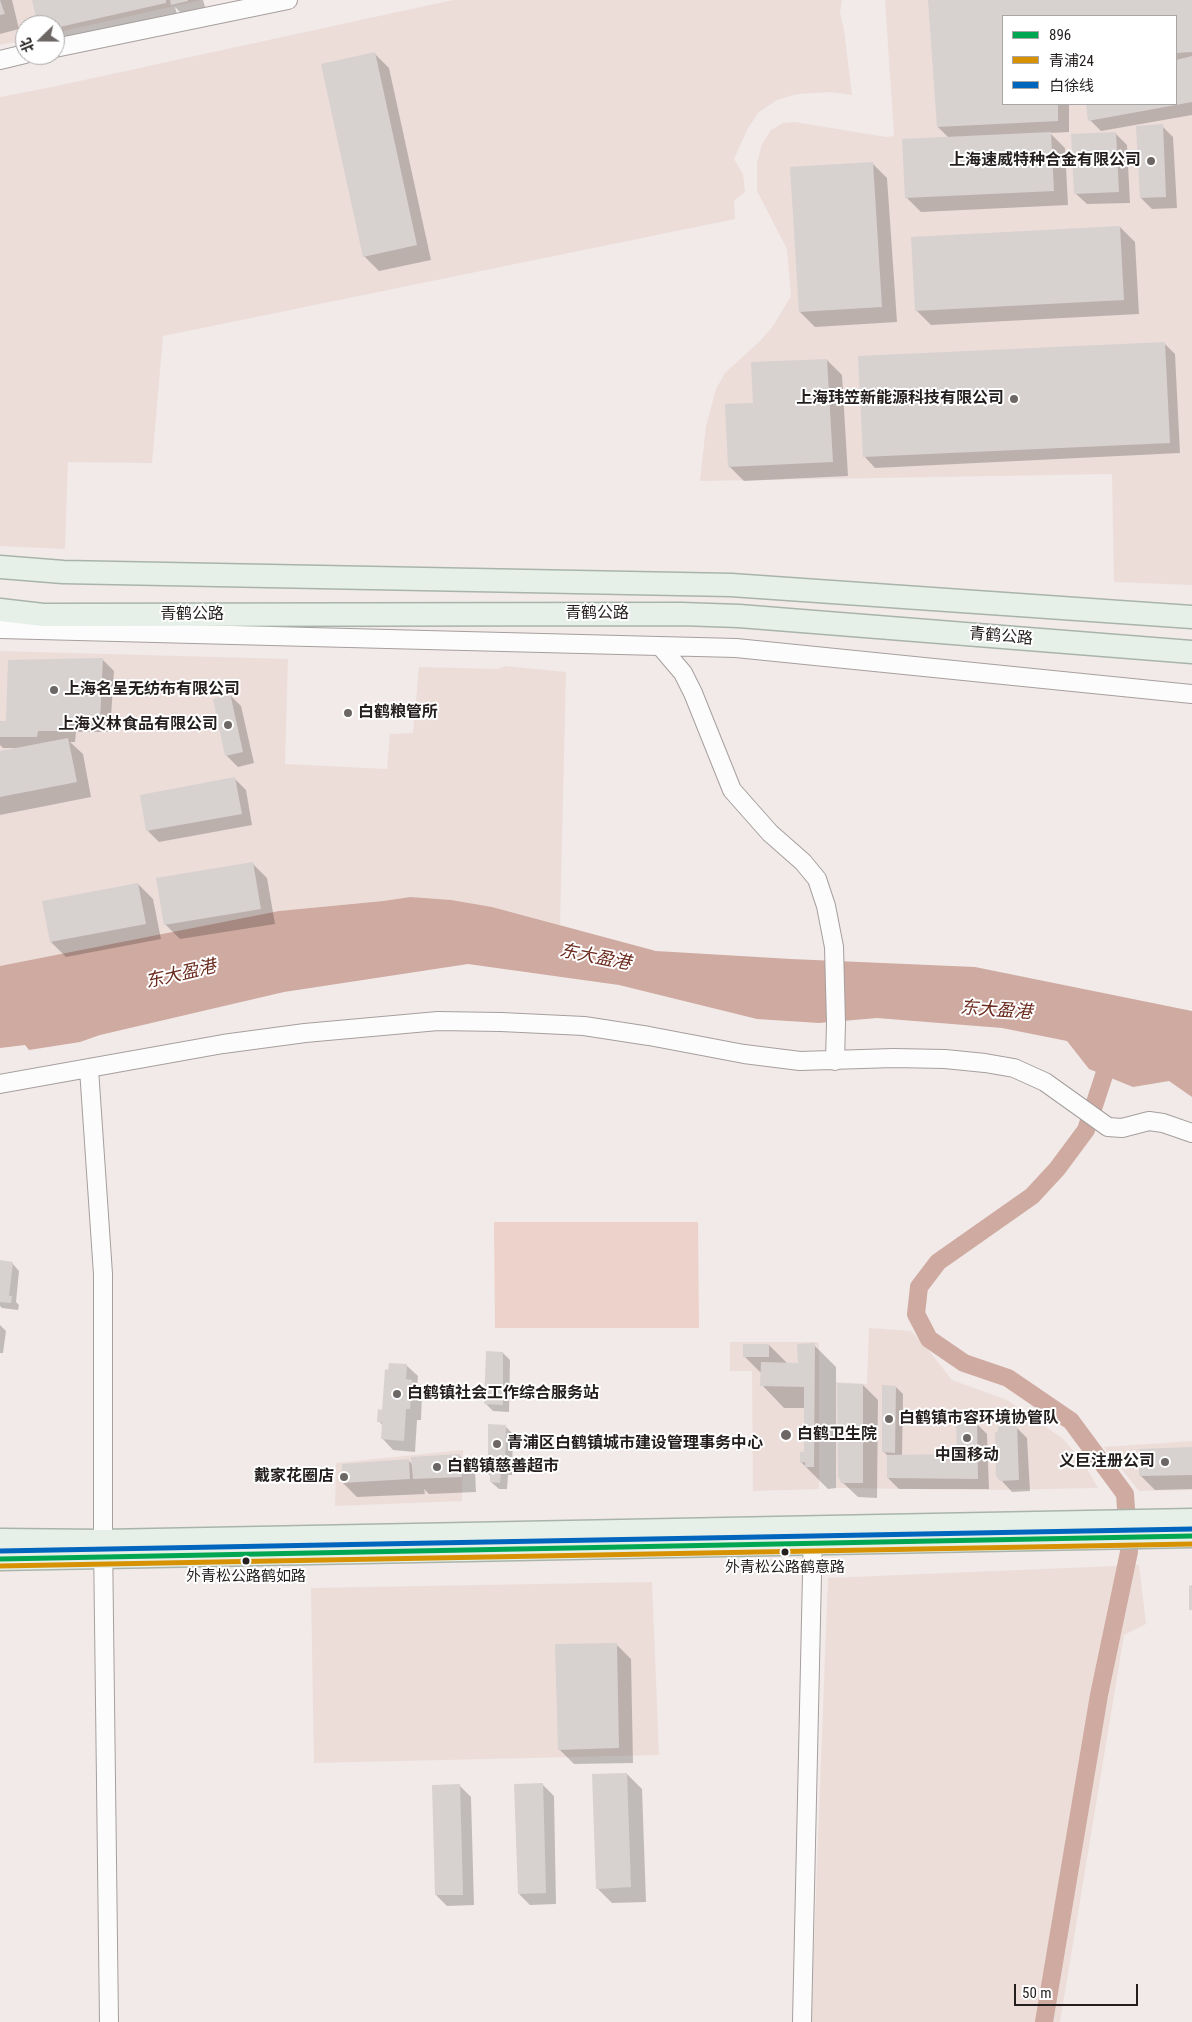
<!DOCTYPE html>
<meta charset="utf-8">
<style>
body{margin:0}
#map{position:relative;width:1192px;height:2022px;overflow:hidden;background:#f1eae8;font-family:"Roboto Condensed","Noto Sans SC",sans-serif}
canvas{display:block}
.legend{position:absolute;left:1002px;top:15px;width:175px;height:90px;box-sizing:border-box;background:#fff;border:1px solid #a7a5a5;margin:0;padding:6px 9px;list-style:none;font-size:15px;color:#241f1e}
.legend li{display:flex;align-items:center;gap:10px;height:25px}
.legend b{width:25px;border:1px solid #a7a5a5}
.north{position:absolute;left:15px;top:15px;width:50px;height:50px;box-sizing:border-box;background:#fff;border:1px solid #a7a5a5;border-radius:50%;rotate:248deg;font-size:14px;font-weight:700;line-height:20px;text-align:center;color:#241f1e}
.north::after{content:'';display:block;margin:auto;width:18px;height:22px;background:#6c6665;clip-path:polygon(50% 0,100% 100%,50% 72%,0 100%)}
.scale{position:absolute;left:1014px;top:1984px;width:124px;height:22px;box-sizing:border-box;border:2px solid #241f1e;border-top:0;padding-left:6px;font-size:15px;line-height:18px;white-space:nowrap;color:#241f1e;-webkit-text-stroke:4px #fff;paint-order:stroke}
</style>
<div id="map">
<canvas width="1192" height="2022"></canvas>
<ul class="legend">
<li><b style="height:6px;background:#00a651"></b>896</li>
<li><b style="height:6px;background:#d79204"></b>青浦24</li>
<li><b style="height:6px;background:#0065bd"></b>白徐线</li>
</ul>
<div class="north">北</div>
<div class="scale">50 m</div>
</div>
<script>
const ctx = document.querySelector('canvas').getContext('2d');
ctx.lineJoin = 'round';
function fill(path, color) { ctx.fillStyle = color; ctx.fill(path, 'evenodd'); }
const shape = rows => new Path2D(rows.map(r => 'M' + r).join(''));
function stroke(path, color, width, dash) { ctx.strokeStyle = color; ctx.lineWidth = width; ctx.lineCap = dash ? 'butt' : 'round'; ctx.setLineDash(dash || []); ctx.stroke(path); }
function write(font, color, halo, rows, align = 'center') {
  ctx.font = font + ' "Roboto Condensed","Noto Sans SC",sans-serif'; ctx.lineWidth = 4; ctx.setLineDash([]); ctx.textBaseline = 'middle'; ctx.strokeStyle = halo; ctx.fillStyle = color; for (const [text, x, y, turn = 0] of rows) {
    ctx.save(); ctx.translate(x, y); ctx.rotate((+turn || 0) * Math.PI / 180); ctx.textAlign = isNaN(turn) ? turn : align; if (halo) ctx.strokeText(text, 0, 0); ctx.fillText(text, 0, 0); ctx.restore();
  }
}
const built = shape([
 [0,0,202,0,55,33,55,25,25,25,25,40,0,45],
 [453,0,842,0,840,13,844,30,852,95,831,92,797,94,777,100,759,112,748,128,734,159,743,174,745,192,734,201,735,219,163,336,152,463,68,462,65,549,0,546,0,97,52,87],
 [885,0,1192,0,1192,585,1114,582,1112,474,700,481,706,426,716,389,725,373,760,341,773,326,791,296,787,249,757,191,757,163,762,144,771,130,783,123,795,122,886,137,894,136],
 [1003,16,1176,16,1176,104,1003,104],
 [0,651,288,659,285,764,387,769,390,734,413,733,419,667,498,669,505,666,566,672,560,925,492,907,410,897,383,901,279,911,0,968],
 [869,1328,911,1331,927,1348,952,1380,1007,1400,1062,1438,1083,1462,1098,1488,992,1490,836,1488,836,1382,867,1384],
 [730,1342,819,1342,819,1489,753,1491,752,1371,730,1371],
 [1192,1441,1192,1490,1139,1491,1104,1447],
 [463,1450,462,1501,335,1506,336,1463],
 [1139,1565,1146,1624,1124,1635,1060,2022,811,2022,828,1578],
 [652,1582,659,1755,314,1763,311,1588]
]);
const green = shape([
 [494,1222,698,1222,699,1328,495,1328]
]);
const water = shape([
 [410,897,451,900,492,907,656,951,791,959,975,967,1192,1011,1192,1097,1169,1081,1133,1087,1089,1069,1067,1041,1002,1028,877,1018,819,1023,757,1019,619,985,468,964,284,992,100,1035,80,1042,29,1050,25,1045,0,1048,0,966,279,911,383,901]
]);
const shadow = shape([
 [0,0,12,0,19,29,0,34],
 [33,0,203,0,206,10,183,15,175,7,177,14,55,42,55,25,39,25],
 [930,0,1192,0,1192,115,1101,131,1090,120,1087,104,1176,104,1176,16,1003,16,1003,104,1069,104,1069,132,1050,133,1065,148,1068,205,921,212,906,197,949,138,938,127],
 [374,53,389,68,431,260,379,271,364,256],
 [1162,126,1173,137,1177,208,1152,209,1141,198],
 [1116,134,1127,145,1130,203,1087,204,1075,193],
 [872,163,887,178,897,322,815,327,800,312],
 [1120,227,1135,242,1139,314,931,325,916,310],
 [1164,343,1175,354,1180,453,875,468,864,456],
 [827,360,842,375,848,476,744,481,729,466,755,404],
 [103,660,114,671,110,732,76,732,75,742,70,742,83,754,91,797,0,815,0,753,17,748,3,748,0,745,0,722,7,723],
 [230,695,241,706,254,763,238,767,227,756,214,700],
 [235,779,246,790,252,825,159,842,147,830],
 [252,863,267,878,275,924,180,939,165,924],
 [138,884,153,899,161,939,66,957,51,942],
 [0,1262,12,1263,19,1271,16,1302,19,1305,18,1310,2,1308,0,1306],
 [0,1325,6,1331,3,1353,0,1353],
 [769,1345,788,1364,799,1364,814,1345,836,1367,836,1488,828,1489,801,1462,805,1453,805,1408,784,1408,762,1385,762,1374,744,1356],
 [503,1353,510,1360,509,1412,493,1411,485,1403],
 [406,1365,418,1376,417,1386,422,1392,421,1420,417,1420,415,1452,393,1450,382,1438,383,1426,379,1421],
 [863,1385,878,1400,877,1498,858,1497,840,1480],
 [896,1387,903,1394,902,1456,958,1455,976,1423,987,1434,989,1489,899,1489,888,1478,888,1456,884,1452],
 [506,1427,513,1434,512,1475,508,1475,507,1489,499,1489,491,1482,491,1477,485,1470],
 [1016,1427,1027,1438,1030,1491,1012,1492,1001,1480],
 [1192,1448,1192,1489,1155,1490,1140,1475],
 [460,1456,475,1471,476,1492,429,1494,424,1489,425,1494,357,1497,342,1482,409,1461,413,1465],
 [616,1644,631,1659,633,1763,574,1764,559,1749],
 [627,1774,642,1789,646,1902,612,1903,597,1888],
 [542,1784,554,1796,556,1904,530,1905,519,1894],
 [460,1786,471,1797,474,1905,447,1906,436,1895]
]);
const canal = shape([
 [1044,2022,1099,1695,1129,1552,1125,1494,1071,1421,1008,1378,964,1363,929,1339,916,1314,919,1287,938,1262,1032,1196,1057,1169,1086,1130,1111,1054]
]);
const building = shape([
 [0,0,5,14,0,15],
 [32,0,166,0,166,3,55,28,55,25,38,25],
 [170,0,188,0,188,1,171,5],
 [928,0,1192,0,1192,52,1176,53,1176,16,1003,16,1003,104,1058,104,1058,121,937,127],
 [375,52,417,245,363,257,321,64],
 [1192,56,1192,102,1088,121,1086,104,1176,104,1176,60],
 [1163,124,1166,197,1140,198,1136,126],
 [1051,132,1054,191,905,198,902,139],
 [1116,132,1119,192,1074,194,1071,134],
 [873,162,882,307,799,312,790,167],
 [1120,226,1124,300,915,311,911,237],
 [1165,342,1170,443,863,457,858,356],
 [827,359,833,462,728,467,725,404,753,403,751,362],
 [103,658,100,722,65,721,65,731,38,731,37,737,0,737,0,721,6,721,8,660],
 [230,693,243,752,225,756,213,699],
 [68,738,77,782,0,797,0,751],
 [235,777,242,814,146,831,140,795],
 [253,862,261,909,164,925,156,878],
 [138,883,146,924,50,942,42,901],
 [0,1260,13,1262,9,1296,12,1296,11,1303,0,1302],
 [815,1343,814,1467,805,1467,805,1462,800,1463,800,1452,804,1452,804,1387,760,1386,761,1362,798,1363,797,1344],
 [743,1344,769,1344,769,1357,743,1357],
 [486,1351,503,1352,503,1405,484,1404],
 [389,1363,407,1364,406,1379,412,1380,410,1409,406,1409,404,1441,381,1439,382,1422,377,1422,378,1409,382,1410,385,1369,388,1370],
 [837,1383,863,1384,863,1483,841,1483,838,1476],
 [882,1385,896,1386,895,1453,882,1452],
 [956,1422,977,1422,978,1479,887,1478,887,1455,957,1454],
 [488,1424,506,1425,505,1468,501,1468,500,1483,490,1482,490,1470,483,1471,484,1463,488,1463],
 [1017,1425,1019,1480,1000,1481,996,1476,995,1433,998,1431,998,1426],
 [1192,1447,1192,1475,1139,1476,1139,1449],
 [460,1454,462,1477,413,1479,411,1457],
 [409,1459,410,1479,341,1483,342,1464],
 [1192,1585,1192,1610,1189,1610,1189,1586],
 [617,1643,619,1748,558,1750,555,1644],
 [627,1773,631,1887,596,1889,592,1774],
 [543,1783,546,1893,518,1894,514,1784],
 [460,1784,463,1895,435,1895,432,1785]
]);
const minor = shape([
 [55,48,288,0],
 [0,60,25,54],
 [0,629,736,648,1192,694],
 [660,646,683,673,693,693,732,790,770,833,803,862,817,879,826,906,834,947,836,1023,835,1061],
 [89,1069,103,1274,103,1541,109,2022],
 [0,1084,223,1044,305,1033,438,1021,501,1022,584,1026,649,1036,744,1054,800,1061,893,1058,945,1059,985,1063,1014,1068,1045,1082,1108,1127,1122,1128,1149,1121,1163,1123,1192,1133],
 [802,2022,813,1530]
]);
const major = shape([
 [0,567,63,572,731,585,1192,617],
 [0,610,43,615,681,614,739,616,1192,652],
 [0,1540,103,1541,1192,1520],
 [0,1559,1192,1536]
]);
const bus1 = shape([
 [0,1559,1192,1536]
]);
const bus2 = shape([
 [0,1566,1192,1544]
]);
const bus3 = shape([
 [0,1551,1192,1529]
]);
const markers = [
 [1151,161,5,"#6c6665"],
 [1014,399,5,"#6c6665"],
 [54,690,5,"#6c6665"],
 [348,713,5,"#6c6665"],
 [228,725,5,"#6c6665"],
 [397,1394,5,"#6c6665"],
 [889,1419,5,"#6c6665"],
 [786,1435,6,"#6c6665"],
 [967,1438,5,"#6c6665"],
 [497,1444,5,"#6c6665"],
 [1165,1462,5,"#6c6665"],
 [437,1467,5,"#6c6665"],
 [344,1477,5,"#6c6665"],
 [785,1552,4.5,"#241f1e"],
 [246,1561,4.5,"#241f1e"]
];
const busNames = [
 ["外青松公路鹤意路",785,1568],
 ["外青松公路鹤如路",246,1577]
];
const poiNames = [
 ["上海速威特种合金有限公司",1141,161,"right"],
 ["上海玮笠新能源科技有限公司",1004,399,"right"],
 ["上海名呈无纺布有限公司",64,690],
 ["白鹤粮管所",358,713],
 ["上海义林食品有限公司",218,725,"right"],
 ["白鹤镇社会工作综合服务站",407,1394],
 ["白鹤镇市容环境协管队",899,1419],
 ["白鹤卫生院",797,1435],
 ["青浦区白鹤镇城市建设管理事务中心",507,1444],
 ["中国移动",967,1456,"center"],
 ["义巨注册公司",1155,1462,"right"],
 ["白鹤镇慈善超市",447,1467],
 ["戴家花圈店",334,1477,"right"]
];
const streetNames = [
 ["青鹤公路",597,614],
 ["青鹤公路",192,615],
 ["青鹤公路",1001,637,5]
];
const waterNames = [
 ["东大盈港",595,958,11],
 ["东大盈港",181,975,-13],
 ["东大盈港",996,1011,4]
];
fill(built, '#ecddd9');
fill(green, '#edd1cb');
fill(water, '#cfaaa1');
fill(shadow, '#0003');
stroke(canal, '#cfaaa1', 18);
fill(building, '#d7d1d0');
stroke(minor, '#a59f9e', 20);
stroke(major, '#a8b4a9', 25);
stroke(minor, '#fdfcfc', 18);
stroke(major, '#e7efe9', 22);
stroke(bus1, '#00a651', 5);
stroke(bus2, '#d79204', 5);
stroke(bus3, '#0065bd', 5);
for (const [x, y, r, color] of markers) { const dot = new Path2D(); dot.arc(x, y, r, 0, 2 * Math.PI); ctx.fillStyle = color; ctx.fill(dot); stroke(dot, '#fff', 2); }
write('15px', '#241f1e', '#fff', busNames);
write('bold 16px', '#241f1e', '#fff', poiNames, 'left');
write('16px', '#241f1e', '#fff', streetNames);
write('italic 18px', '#6b2b1e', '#fff', waterNames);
</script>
